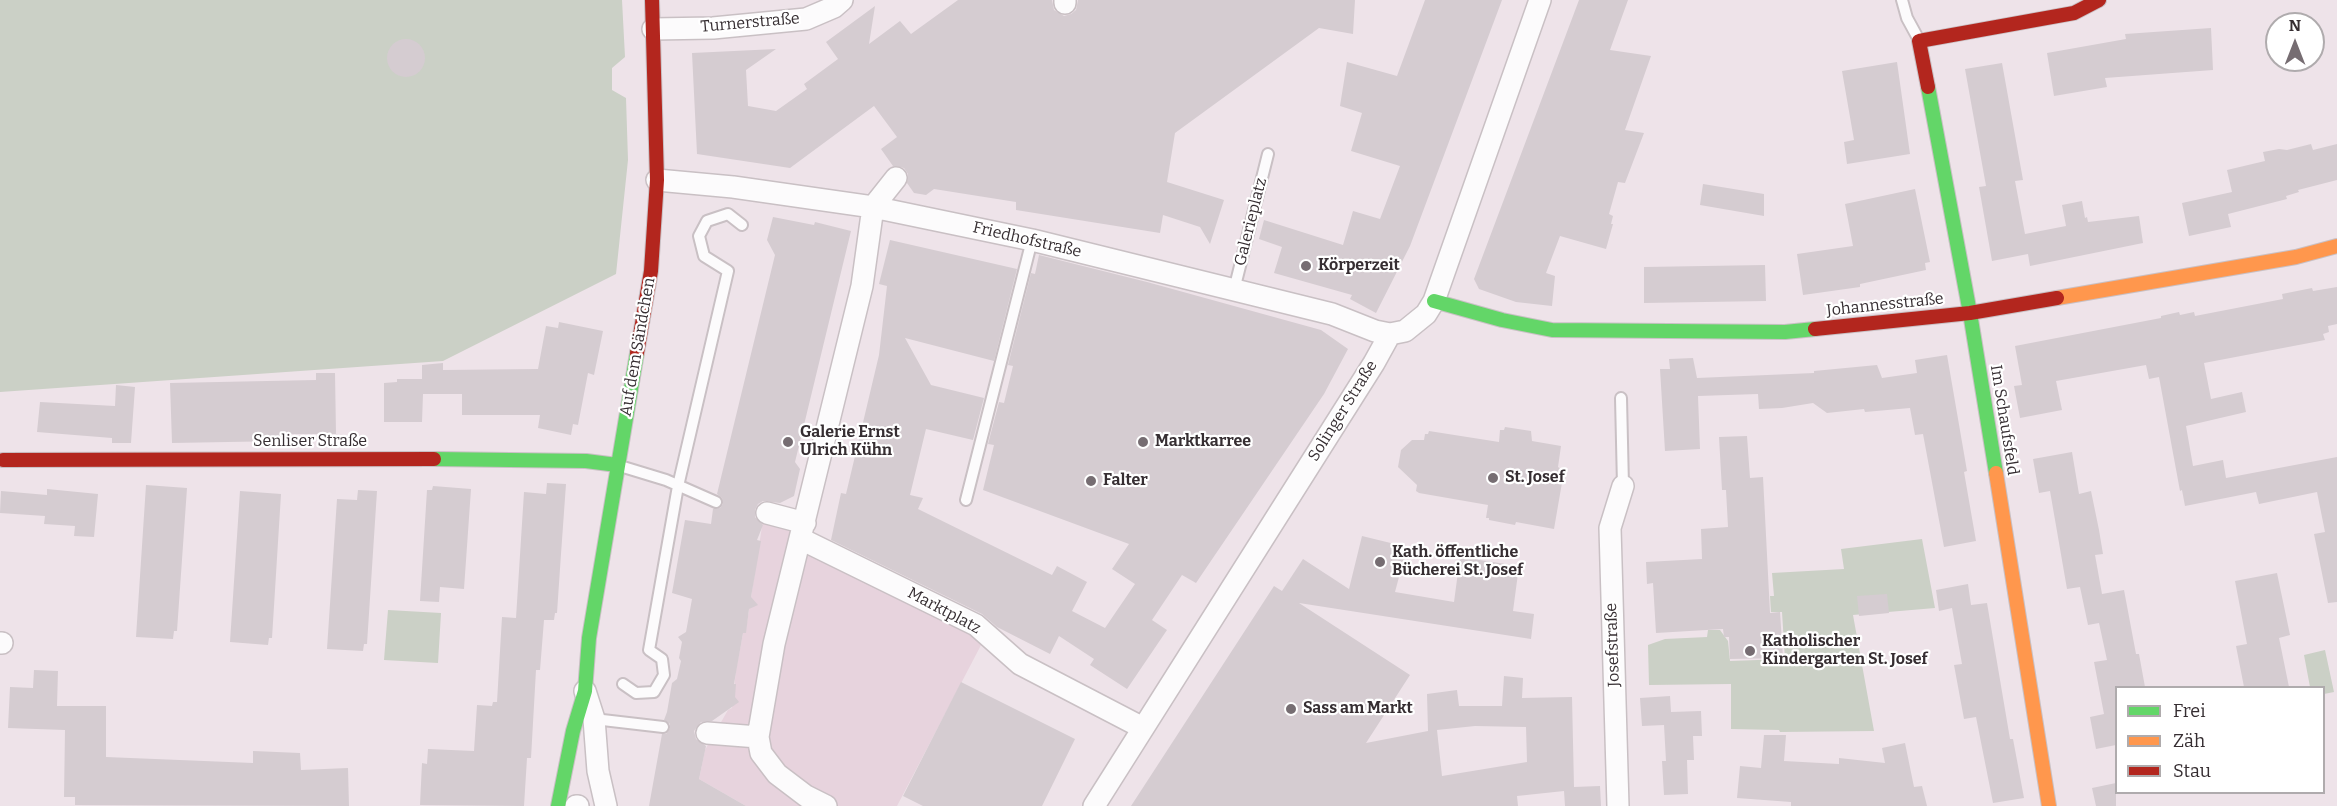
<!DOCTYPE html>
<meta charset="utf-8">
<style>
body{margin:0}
#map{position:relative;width:2337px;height:806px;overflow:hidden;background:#eee3e9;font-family:Bitter,serif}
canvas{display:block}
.legend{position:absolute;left:2115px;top:686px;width:210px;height:108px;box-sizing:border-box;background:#fff;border:2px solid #afabad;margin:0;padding:8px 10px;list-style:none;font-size:18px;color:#362e32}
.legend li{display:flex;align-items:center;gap:12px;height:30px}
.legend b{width:30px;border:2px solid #afabad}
.north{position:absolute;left:2265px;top:12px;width:60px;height:60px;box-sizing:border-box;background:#fff;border:2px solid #afabad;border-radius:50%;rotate:0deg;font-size:16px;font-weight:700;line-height:24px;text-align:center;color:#362e32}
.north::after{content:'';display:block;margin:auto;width:21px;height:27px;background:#766d72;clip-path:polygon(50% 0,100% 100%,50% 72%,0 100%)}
</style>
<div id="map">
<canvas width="2337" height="806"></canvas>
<ul class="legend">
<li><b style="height:8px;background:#63d668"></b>Frei</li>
<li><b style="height:8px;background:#ff974d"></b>Zäh</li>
<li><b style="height:8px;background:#b3261e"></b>Stau</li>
</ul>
<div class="north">N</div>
</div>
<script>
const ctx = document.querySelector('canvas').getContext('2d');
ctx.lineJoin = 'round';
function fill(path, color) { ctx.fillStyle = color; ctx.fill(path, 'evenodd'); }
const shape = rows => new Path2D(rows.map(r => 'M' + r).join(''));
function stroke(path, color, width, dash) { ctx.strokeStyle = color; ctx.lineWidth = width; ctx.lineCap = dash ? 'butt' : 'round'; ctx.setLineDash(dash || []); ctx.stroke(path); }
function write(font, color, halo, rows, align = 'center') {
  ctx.font = font + ' Bitter,serif'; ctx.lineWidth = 4.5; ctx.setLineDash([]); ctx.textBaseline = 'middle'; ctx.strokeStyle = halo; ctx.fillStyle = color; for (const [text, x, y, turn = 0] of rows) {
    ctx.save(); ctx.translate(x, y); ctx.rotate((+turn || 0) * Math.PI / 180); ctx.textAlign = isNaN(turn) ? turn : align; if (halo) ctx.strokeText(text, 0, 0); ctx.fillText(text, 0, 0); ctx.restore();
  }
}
const built = shape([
 [763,520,831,543,992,624,897,806,746,806,699,779,705,750,728,710,732,708,736,670,743,633,746,629]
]);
const green = shape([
 [0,0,622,0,625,57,612,68,612,90,626,98,628,160,616,274,443,361,0,392],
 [1922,539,1935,608,1853,615,1874,731,1780,732,1779,730,1731,729,1731,684,1649,685,1648,645,1665,639,1707,637,1708,630,1720,630,1728,641,1730,661,1785,659,1782,612,1771,612,1770,596,1774,596,1772,573,1844,569,1841,549],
 [388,610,441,613,438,663,384,660],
 [2325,650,2334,692,2324,694,2324,688,2310,687,2304,655]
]);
const building = shape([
 [958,0,1052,0,1054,10,1064,16,1071,14,1076,10,1078,0,1355,0,1353,34,1319,28,1175,133,1167,182,1224,200,1210,244,1200,227,1163,215,1160,233,1016,210,1016,202,934,189,926,195,914,193,907,183,908,174,904,168,893,166,881,149,897,137,874,106,790,168,697,154,692,53,776,49,746,70,748,106,776,111,807,89,804,84,838,59,826,42,875,6,869,44,900,21,911,34],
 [1425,0,1502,0,1410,246,1376,313,1350,299,1352,295,1274,273,1282,247,1259,239,1264,220,1343,245,1353,211,1380,219,1400,166,1351,151,1362,113,1340,106,1347,62,1397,76],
 [1579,0,1628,0,1610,50,1651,56,1625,130,1644,133,1625,183,1618,182,1609,214,1613,216,1611,224,1613,224,1606,249,1560,236,1546,273,1555,276,1552,306,1516,302,1479,289,1474,279],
 [2211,28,2213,70,2105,78,2107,87,2054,96,2047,53,2126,39,2125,34],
 '387 58a19 19 0 1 1 38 0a19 19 0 1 1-38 0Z',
 [1897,62,1910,154,1847,164,1844,142,1854,140,1842,71],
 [2002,63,2023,180,2015,181,2025,234,2066,226,2062,205,2082,201,2085,218,2087,217,2088,222,2139,216,2143,243,2030,266,2028,254,1992,261,1979,187,1986,186,1965,69],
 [2311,144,2313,150,2337,144,2337,180,2298,190,2299,192,2286,196,2287,199,2228,214,2231,227,2189,236,2182,203,2232,192,2227,170,2265,161,2263,152,2279,149,2287,150],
 [1703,184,1764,194,1764,216,1700,205],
 [1915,189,1930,262,1925,263,1926,270,1860,284,1860,287,1803,295,1797,254,1853,246,1845,204],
 [773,217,814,225,815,222,851,231,795,462,800,469,794,496,780,503,763,501,758,504,755,510,755,517,763,525,757,540,761,541,751,597,758,605,749,609,746,633,743,633,734,684,736,684,735,697,739,702,712,721,701,722,694,731,696,739,706,746,699,779,746,806,649,806,662,734,666,734,670,728,670,724,664,720,667,712,672,683,677,679,681,661,679,658,682,642,678,637,686,632,692,599,672,593,685,520,711,524,713,509,720,508,723,504,722,498,717,494,775,255,767,240],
 [890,240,1017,269,994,361,905,338,931,385,984,398,973,440,926,429,910,495,923,498,918,509,1052,575,1057,566,1087,582,1072,611,1105,628,1135,584,1112,569,1129,544,983,490,994,445,988,444,999,402,1004,403,1013,366,1008,365,1031,273,1035,274,1039,255,1147,282,1321,330,1348,349,1324,394,1196,583,1182,575,1152,620,1167,630,1127,689,1090,665,1094,659,1059,636,1050,654,997,627,982,614,831,540,841,493,846,494,879,355,887,286,879,284],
 [1765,265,1766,301,1644,303,1644,267],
 [2337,287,2337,324,2328,326,2329,332,2323,334,2325,340,2204,363,2211,399,2242,392,2246,412,2186,426,2193,466,2223,460,2226,478,2337,457,2337,602,2328,603,2314,534,2325,532,2317,492,2259,504,2256,492,2185,506,2182,490,2180,491,2159,377,2149,379,2146,365,2056,381,2062,410,2020,418,2014,386,2022,385,2015,346,2161,318,2161,316,2179,312,2180,315,2194,312,2195,316,2283,299,2282,294,2312,288,2313,291],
 [559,322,603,331,594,375,588,373,578,425,573,424,571,435,538,428,540,415,462,415,462,394,423,394,422,422,384,422,384,383,397,382,397,379,422,379,422,365,443,363,443,370,538,369,546,326,558,328],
 [1947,355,1967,471,1964,472,1976,541,1944,547,1923,434,1915,435,1910,408,1865,412,1864,409,1827,413,1813,403,1782,408,1759,409,1758,394,1698,396,1700,449,1665,451,1660,369,1670,369,1669,359,1693,358,1697,378,1814,373,1814,371,1877,365,1882,378,1917,373,1915,360],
 [316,373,335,373,336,434,284,434,284,441,172,443,170,383,316,380],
 [116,385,135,387,131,443,112,443,112,438,37,432,40,402,115,406],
 [1505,427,1531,431,1532,441,1561,446,1558,467,1564,471,1554,529,1516,522,1515,525,1489,520,1489,518,1486,518,1488,505,1419,493,1416,491,1417,485,1398,467,1401,450,1412,440,1424,440,1425,434,1428,434,1429,431,1499,442,1500,430,1504,430],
 [1747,436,1750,478,1763,477,1770,613,1780,612,1783,658,1730,659,1729,637,1724,637,1723,629,1656,633,1653,583,1647,584,1646,562,1702,559,1701,529,1728,527,1726,490,1722,490,1719,437],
 [2072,452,2079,494,2091,491,2099,530,2103,554,2095,555,2102,594,2124,590,2136,654,2139,654,2145,687,2116,687,2116,745,2096,749,2090,717,2104,714,2094,662,2107,660,2099,623,2088,625,2080,587,2067,589,2050,491,2039,493,2033,459],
 [547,483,566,484,561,554,557,613,555,613,554,620,544,620,540,670,536,670,531,758,527,758,524,806,420,805,422,763,427,764,428,749,474,751,477,705,492,706,493,702,497,702,502,617,516,618,524,492,546,494],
 [146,485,187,488,177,631,174,631,173,639,136,637],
 [433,486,471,489,464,589,440,587,439,602,420,601,427,490,432,490],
 [47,489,98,494,94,537,74,536,75,526,44,524,45,516,0,513,1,491,47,495],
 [358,490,377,491,367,644,364,644,363,651,327,649,337,499,357,500],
 [240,491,281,494,272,638,269,638,268,645,230,642],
 [1362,536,1407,547,1395,592,1454,602,1460,557,1519,566,1513,611,1534,614,1531,639,1299,603,1410,675,1366,743,1428,731,1427,694,1457,690,1459,706,1502,706,1504,676,1523,678,1522,698,1572,697,1574,787,1600,786,1601,806,1565,806,1564,791,1517,796,1518,806,1131,806,1274,586,1282,591,1303,559,1349,589],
 [1475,726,1526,727,1527,762,1442,776,1437,730],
 [2277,573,2290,635,2279,638,2289,687,2244,687,2236,646,2247,644,2235,581],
 [1968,584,1971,605,1987,603,2010,739,2013,739,2024,798,1993,803,1976,717,1964,719,1954,665,1962,664,1952,608,1939,611,1936,590],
 [1887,594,1889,613,1859,616,1857,596],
 [34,670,58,671,57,706,106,706,106,757,253,763,253,751,300,753,301,770,348,768,349,806,75,805,75,797,64,797,65,730,8,728,10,687,33,688],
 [961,682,1075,739,1042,806,923,806,903,796],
 [1670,696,1671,712,1701,711,1702,736,1693,736,1694,760,1687,760,1688,794,1664,795,1662,761,1666,761,1664,725,1642,726,1640,698],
 [1764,735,1786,735,1784,761,1839,764,1839,758,1885,763,1882,748,1905,743,1914,787,1922,786,1927,806,1791,806,1791,802,1737,798,1740,766,1761,768],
 [2116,783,2116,806,2096,806,2092,788]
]);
const lane = shape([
 [1902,0,1907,18,1919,40],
 [1234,290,1268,154],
 [1621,398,1623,486],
 [620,466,666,480,716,502],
 [966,500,1032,240],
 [623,684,636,693,654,692,664,675,662,659,649,650,678,486,728,271,704,256,699,236,707,221,728,214,742,225],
 [594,719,663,727]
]);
const street = shape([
 [1065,3,1065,0],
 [653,29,713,28,806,19,834,7,842,0],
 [657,180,733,187,873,207,1032,240,1332,314,1375,331,1390,334,1405,331,1426,314,1434,301,1540,0],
 [873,207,896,178],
 [767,513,805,523],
 [801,539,976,625,1020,664,1143,728],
 [0,643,2,643],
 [585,691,594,719,598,771,606,806],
 [707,733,758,737],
 [576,806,578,806],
 [826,806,806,796,777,774,761,753,758,737,774,644,862,286,873,207],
 [1094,806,1374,363,1390,334],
 [1618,806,1610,528,1623,486]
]);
const fast = shape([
 [1928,87,1970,313,1996,473],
 [1434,301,1502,320,1552,330,1785,332,1815,329],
 [434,459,586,461,617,465],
 [558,806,573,731,585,691,589,638,637,353]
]);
const slow = shape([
 [2057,298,2296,257,2337,246],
 [1996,473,2049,806]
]);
const jam = shape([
 [1928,87,1919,41,2074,13,2099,0],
 [1815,329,1970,313,2057,298],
 [637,353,651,271,657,180,652,0],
 [3,460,434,459]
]);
const markers = [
 [1306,266,6,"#766d72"],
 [788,442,6,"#766d72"],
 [1143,442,6,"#766d72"],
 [1493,478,6,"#766d72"],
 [1091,481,6,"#766d72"],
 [1380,562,6,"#766d72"],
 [1750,651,6,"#766d72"],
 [1291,709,6,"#766d72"]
];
const streetNames = [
 ["Turnerstraße",750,23,-5],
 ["Galerieplatz",1251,222,-76],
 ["Friedhofstraße",1027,240,13],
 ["Johannesstraße",1885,305,-6],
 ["Auf dem Sändchen",638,347,-80],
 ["Solinger Straße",1343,411,-58],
 ["Im Schaufsfeld",2004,420,81],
 ["Senliser Straße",310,442],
 ["Marktplatz",944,611,28],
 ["Josefstraße",1613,645,-92]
];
const poiNames = [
 ["Körperzeit",1318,266],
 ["Galerie Ernst",800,433],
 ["Ulrich Kühn",800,451],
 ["Marktkarree",1155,442],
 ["St. Josef",1505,478],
 ["Falter",1103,481],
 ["Kath. öffentliche",1392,553],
 ["Bücherei St. Josef",1392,571],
 ["Katholischer",1762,642],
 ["Kindergarten St. Josef",1762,660],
 ["Sass am Markt",1303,709]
];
fill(built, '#e7d3dd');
fill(green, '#cbd0c6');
fill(building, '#d5ccd1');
stroke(lane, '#c9c0c4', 14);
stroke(street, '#c9c0c4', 24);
stroke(fast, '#c9c0c4', 16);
stroke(slow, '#c9c0c4', 16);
stroke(jam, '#c9c0c4', 16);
stroke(lane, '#fcfbfc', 10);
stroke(street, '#fcfbfc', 21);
stroke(fast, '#63d668', 14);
stroke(slow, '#ff974d', 14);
stroke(jam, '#b3261e', 14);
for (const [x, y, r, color] of markers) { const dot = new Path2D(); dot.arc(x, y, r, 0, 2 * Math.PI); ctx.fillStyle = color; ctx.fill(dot); stroke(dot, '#fff', 2); }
write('16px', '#362e32', '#fff', streetNames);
write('bold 16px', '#362e32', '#fff', poiNames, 'left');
</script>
